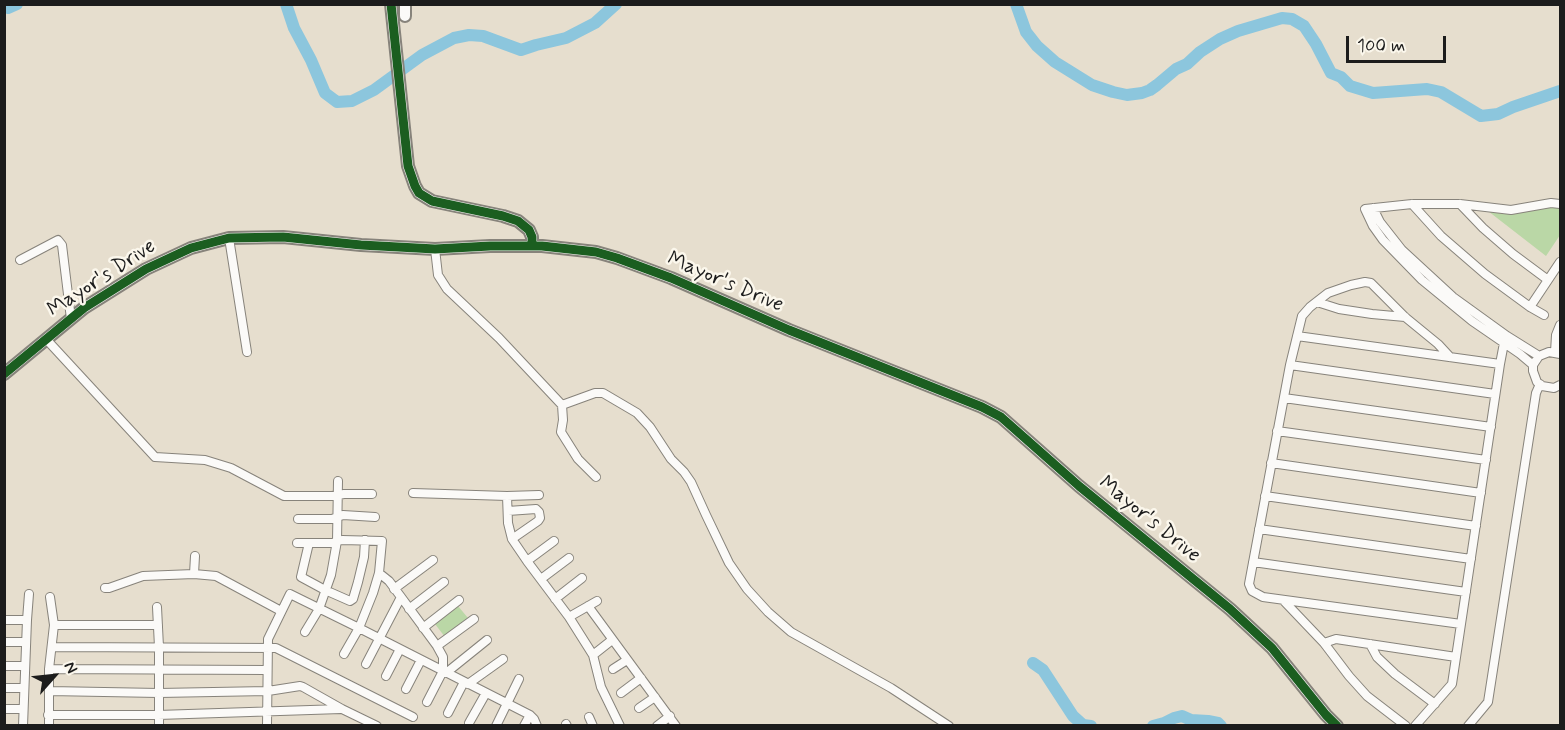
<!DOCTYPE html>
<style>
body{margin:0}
#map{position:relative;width:1565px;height:730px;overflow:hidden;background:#e6dece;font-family:Mynerve,sans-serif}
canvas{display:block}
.frame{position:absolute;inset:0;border:6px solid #1c1c1c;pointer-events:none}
.north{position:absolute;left:24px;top:646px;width:60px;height:60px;-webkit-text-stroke:4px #fbf7ec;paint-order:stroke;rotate:63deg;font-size:16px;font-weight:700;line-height:24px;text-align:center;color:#1c1c1c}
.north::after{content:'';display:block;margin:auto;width:21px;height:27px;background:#1c1c1c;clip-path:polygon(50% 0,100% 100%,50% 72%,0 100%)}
.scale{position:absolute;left:1346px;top:36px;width:100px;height:27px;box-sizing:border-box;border:3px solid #1c1c1c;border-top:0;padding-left:8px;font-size:18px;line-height:21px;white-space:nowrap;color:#1c1c1c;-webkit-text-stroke:4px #fbf7ec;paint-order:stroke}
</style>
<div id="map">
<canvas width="1565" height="730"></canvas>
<div class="frame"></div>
<div class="north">N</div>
<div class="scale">100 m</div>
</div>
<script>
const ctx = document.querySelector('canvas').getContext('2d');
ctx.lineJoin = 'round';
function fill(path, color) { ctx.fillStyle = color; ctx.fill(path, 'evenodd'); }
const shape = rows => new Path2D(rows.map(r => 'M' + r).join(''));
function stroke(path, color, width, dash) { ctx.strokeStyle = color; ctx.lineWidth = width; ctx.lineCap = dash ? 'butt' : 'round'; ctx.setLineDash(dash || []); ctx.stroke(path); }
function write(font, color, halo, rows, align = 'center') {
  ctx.font = font + ' Mynerve,sans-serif'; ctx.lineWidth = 5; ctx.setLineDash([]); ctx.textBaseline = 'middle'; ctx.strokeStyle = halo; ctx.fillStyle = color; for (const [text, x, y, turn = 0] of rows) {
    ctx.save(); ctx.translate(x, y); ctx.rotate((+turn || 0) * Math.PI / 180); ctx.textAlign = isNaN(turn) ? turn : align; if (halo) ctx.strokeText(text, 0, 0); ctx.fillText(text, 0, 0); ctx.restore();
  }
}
const green = shape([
 [1550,205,1560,207,1560,235,1546,256,1488,211,1526,212],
 [458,606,468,618,445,637,435,624]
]);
const river = shape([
 [286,4,294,28,311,60,325,93,337,102,352,101,374,90,422,55,454,38,469,35,483,36,521,50,536,45,566,38,595,23,616,4],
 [1016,4,1026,32,1037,46,1055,62,1092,85,1113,92,1127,95,1142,93,1150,90,1157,85,1176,69,1187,64,1200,52,1220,39,1238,31,1282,18,1292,19,1304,26,1316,44,1331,73,1341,77,1350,86,1373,93,1427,89,1441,92,1481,116,1498,114,1513,107,1560,91],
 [4,7,8,8,17,4],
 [1033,663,1043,670,1073,716,1083,725,1091,726],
 [1153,726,1164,723,1174,718,1182,716,1191,720,1208,721,1218,723,1221,726]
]);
const street = shape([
 [1412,204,1441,236,1485,274,1530,307,1544,315],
 [1460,204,1483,228,1513,254,1548,280],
 [1373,208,1380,222,1402,250,1453,297,1507,336,1539,356],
 [229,238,247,352],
 [435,249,438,275,447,289,499,338,562,405,563,420,561,432,578,459,596,477],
 [20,260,58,240,62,245,71,319],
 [1317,302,1339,309,1372,314,1405,317],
 [1530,307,1560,262],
 [1297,336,1500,364],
 [46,339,155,457,205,460,231,468,284,496,332,496,344,494,372,494],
 [1555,352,1556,335,1560,325],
 [1560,354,1549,352,1539,356,1533,365,1533,371,1537,382,1542,386,1554,388,1560,385],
 [1450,357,1438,344,1405,317,1371,283,1365,282,1351,285,1328,293,1310,307,1302,316,1290,365,1249,584,1252,591,1263,597,1461,624],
 [1290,365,1495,394],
 [1533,365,1520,354,1472,321,1422,280,1383,240,1373,226,1365,209,1412,204,1460,204,1511,210,1551,203,1560,204],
 [1284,398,1491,427],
 [562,405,595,393,603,393,637,413,650,427,671,459,684,472,691,482,706,515,729,563,747,589,768,612,791,632,891,688,949,726],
 [1277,431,1486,460],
 [1271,463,1481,493],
 [413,493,507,496,539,495],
 [507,496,508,523,512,539,527,561,569,617,593,655,601,687,620,726],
 [1265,496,1476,526],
 [508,511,536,509,539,512,540,518,538,521,512,539],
 [298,519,332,519,343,515,375,517],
 [1259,529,1471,559],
 [297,543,332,543,342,540,382,541,379,573,373,593,359,628,344,654],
 [309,543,301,577,325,590,350,601,353,599,358,582,364,557,365,540],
 [527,561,554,541],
 [1253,562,1466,592],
 [379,573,389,581,401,597,437,646,443,657,443,671,427,702],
 [194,574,195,556],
 [541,579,569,558],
 [105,588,109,588,143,576,194,574,216,576,281,611],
 [394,589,433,560],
 [555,599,582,578],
 [1283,600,1324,643,1349,676,1367,696,1406,726],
 [588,606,676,726],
 [157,607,159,647,159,726],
 [409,609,444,582],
 [569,617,597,601],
 [4,620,27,620],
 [54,625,158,625],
 [423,628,459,600],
 [305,632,319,609,331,575,337,541,338,481],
 [4,642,26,642],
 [1324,643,1336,639,1456,657],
 [1370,644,1377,657,1395,674,1435,704],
 [437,646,474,619],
 [52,647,276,648,413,717],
 [593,655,612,640],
 [366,664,401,597],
 [4,666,25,666],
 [49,669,267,670],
 [613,669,627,660],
 [446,673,487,640],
 [386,676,400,649],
 [468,684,503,659],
 [4,688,24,688],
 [406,689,421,660],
 [49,691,159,693,268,691,300,686,303,687,342,709,377,726],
 [621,693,641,678],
 [639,708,655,697],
 [4,709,23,709],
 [448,713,464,682],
 [48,715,158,715,341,709],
 [589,717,593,726],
 [469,723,486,693],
 [566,724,567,726],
 [23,726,27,620,29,594],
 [49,726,49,669,54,625,50,597],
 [267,726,268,639,290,594,359,628,530,715,534,719,537,726],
 [496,726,519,679],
 [524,726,530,715],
 [657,726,670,716],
 [1415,726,1452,684,1500,364,1504,343,1507,336],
 [1468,726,1488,702,1536,393,1540,384]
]);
const secondary = shape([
 [391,4,408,166,415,186,419,193,432,201,503,216,518,221,529,230,532,237,532,246],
 [405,16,405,4],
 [4,374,84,308,146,269,191,248,229,238,283,237,361,245,435,249,490,246,542,246,596,252,617,258,671,278,789,330,982,407,1001,417,1079,486,1230,609,1272,648,1326,715,1337,726]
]);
const cycleway = shape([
 [391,4,408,166,415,186,419,193,432,201,503,216,518,221,529,230,532,237,532,246],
 [4,374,84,308,146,269,191,248,229,238,283,237,361,245,435,249,490,246,542,246,596,252,617,258,671,278,789,330,982,407,1001,417,1079,486,1230,609,1272,648,1326,715,1337,726]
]);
const streetNames = [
 ["Mayor's Drive",102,279,-33],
 ["Mayor's Drive",725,283,23],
 ["Mayor's Drive",1149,520,39]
];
fill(green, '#bad7a6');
stroke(river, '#8cc6dd', 12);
stroke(street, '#87837b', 10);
stroke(secondary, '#87837b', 14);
stroke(street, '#fbfaf8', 8);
stroke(secondary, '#fbfaf8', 10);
stroke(cycleway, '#1b5e20', 9);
write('21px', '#1c1c1c', '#fbf7ec', streetNames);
</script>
